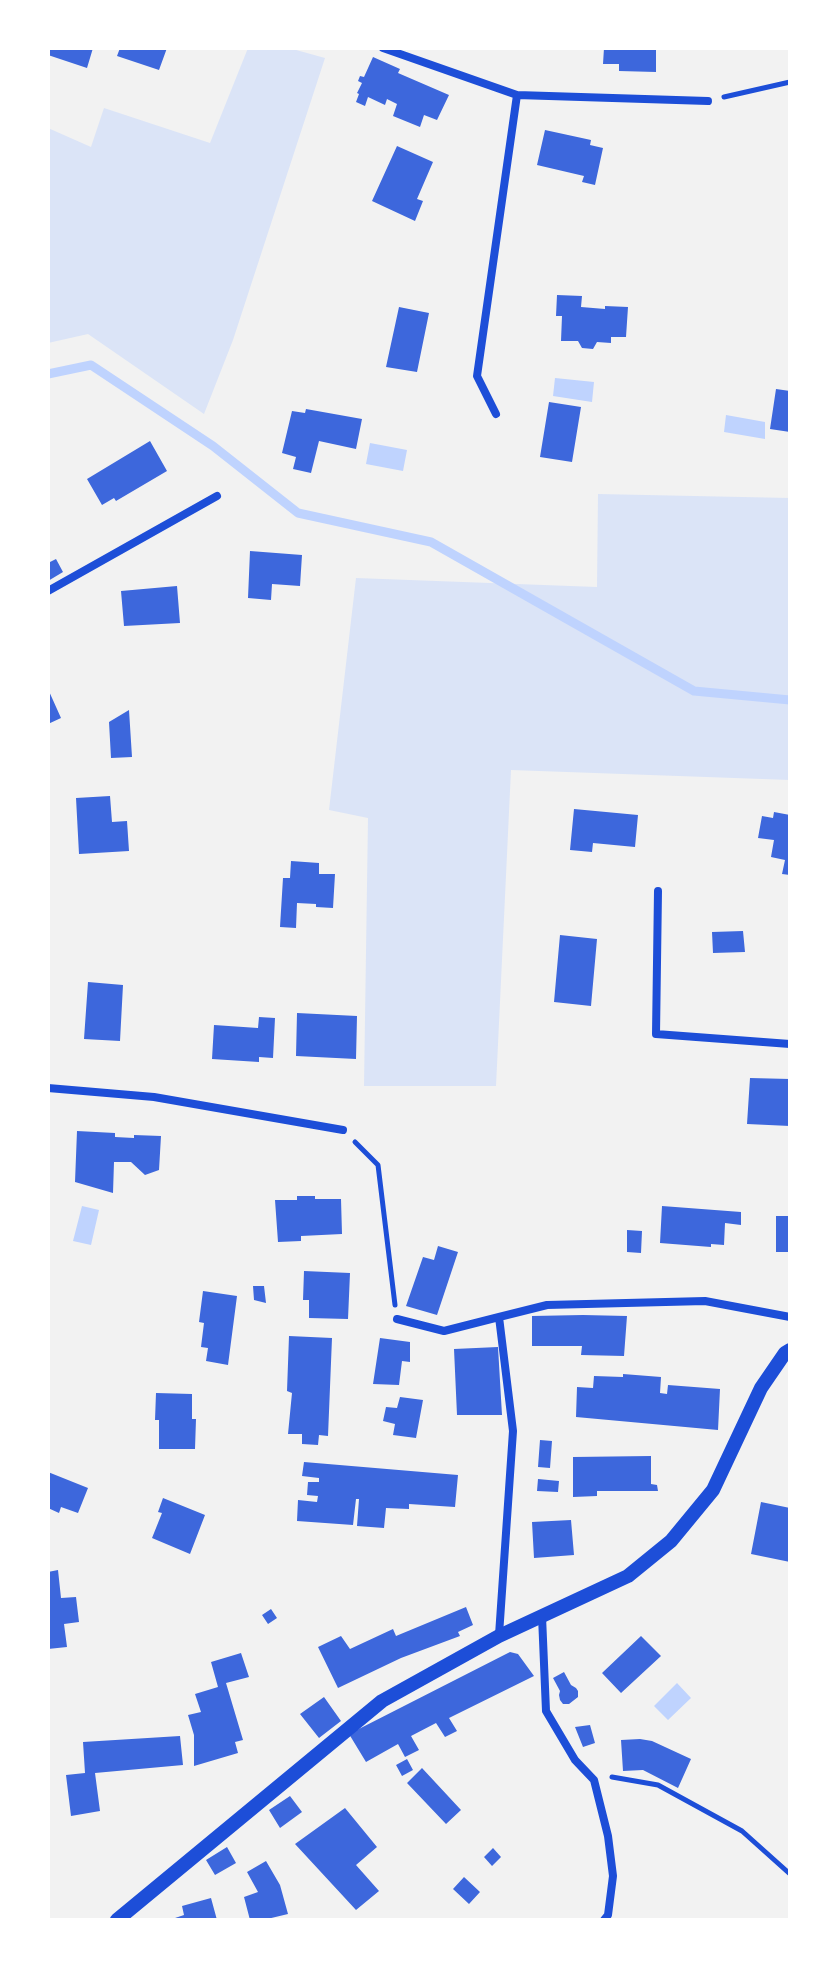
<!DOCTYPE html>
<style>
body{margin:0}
#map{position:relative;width:838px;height:1968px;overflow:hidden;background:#f2f2f2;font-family:Signika,sans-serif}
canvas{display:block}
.frame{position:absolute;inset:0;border:50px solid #fff;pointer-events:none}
</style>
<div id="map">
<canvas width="838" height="1968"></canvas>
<div class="frame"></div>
</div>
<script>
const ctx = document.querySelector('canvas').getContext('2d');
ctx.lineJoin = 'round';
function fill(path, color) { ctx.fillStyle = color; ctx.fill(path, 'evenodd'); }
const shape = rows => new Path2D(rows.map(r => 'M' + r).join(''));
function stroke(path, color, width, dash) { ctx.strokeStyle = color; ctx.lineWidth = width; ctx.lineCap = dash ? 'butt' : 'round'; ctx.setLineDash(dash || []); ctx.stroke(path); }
const green = shape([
 [248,48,289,48,325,58,233,340,204,414,88,334,48,343,48,128,91,147,104,108,210,143],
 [598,494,790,498,790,780,511,770,496,1086,364,1086,368,818,329,810,356,578,597,587]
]);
const water = shape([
 [555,378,594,382,592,402,553,396],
 [726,415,765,422,765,439,724,432],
 [370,443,407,450,403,471,366,464],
 [82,1206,99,1210,91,1245,73,1241],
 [677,1683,691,1698,668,1720,654,1706]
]);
const stream = shape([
 [48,374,91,365,213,446,298,513,431,542,694,691,790,700]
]);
const building = shape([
 [48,48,93,48,87,68,48,55],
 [120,48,167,48,159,70,117,56],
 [604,48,656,48,656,72,619,71,619,64,603,64],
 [373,57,400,69,398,73,449,95,437,120,424,115,420,127,393,116,397,104,387,99,385,105,368,97,365,106,356,102,359,94,357,93,362,83,358,81,360,76,364,77],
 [545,130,591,140,590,145,603,148,595,185,582,182,584,176,537,165],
 [397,146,433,162,417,199,423,201,415,221,372,201],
 [557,295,582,296,581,307,605,309,605,306,628,307,626,337,611,337,611,343,597,342,593,349,582,348,578,341,561,341,562,316,556,316],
 [399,307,429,313,417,372,386,367],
 [776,389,790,391,790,432,770,429],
 [549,402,581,407,572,462,540,457],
 [306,409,362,419,356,449,319,441,311,473,293,469,296,457,282,453,292,411,305,413],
 [150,441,167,471,116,501,114,498,102,505,87,479],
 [250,551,302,555,300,586,272,584,271,600,248,598],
 [56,559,63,572,48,581,48,563],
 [177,586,180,623,124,626,121,591],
 [48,689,61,718,48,724],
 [129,710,132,757,111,758,109,722],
 [110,796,112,822,127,821,129,851,79,854,76,798],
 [574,809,638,815,635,847,593,843,592,852,570,850],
 [774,812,790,815,790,875,782,874,785,860,771,857,774,840,758,838,762,816,773,818],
 [291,861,319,863,319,874,335,874,333,908,316,907,316,904,297,903,296,928,280,927,283,878,290,878],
 [743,931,745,952,713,953,712,932],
 [560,935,597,939,591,1006,554,1002],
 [88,982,123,985,120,1041,84,1039],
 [297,1013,357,1016,356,1059,296,1056],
 [259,1017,275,1018,273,1058,259,1057,259,1062,212,1059,214,1025,258,1028],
 [750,1078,790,1079,790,1126,747,1124],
 [77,1131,115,1133,115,1137,134,1138,134,1135,161,1136,159,1170,145,1175,131,1162,114,1162,113,1193,75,1182],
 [297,1196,315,1196,315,1199,341,1199,342,1234,301,1236,301,1241,278,1242,275,1200,297,1200],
 [662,1206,741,1212,741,1225,725,1223,724,1245,711,1244,711,1247,660,1243],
 [776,1216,790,1216,790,1252,776,1252],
 [627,1230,642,1231,641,1253,627,1252],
 [438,1246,458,1252,437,1315,406,1306,423,1257,434,1260],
 [304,1271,350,1273,348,1319,309,1318,309,1300,303,1300],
 [253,1286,264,1286,266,1303,254,1300],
 [203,1291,237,1296,228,1365,206,1361,208,1348,201,1347,204,1323,199,1322],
 [583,1315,627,1316,624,1356,581,1355,582,1346,532,1346,532,1316],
 [289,1336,332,1338,328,1436,319,1435,318,1445,302,1444,302,1434,288,1434,292,1393,287,1391],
 [380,1338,410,1342,410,1362,402,1361,399,1385,373,1384],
 [498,1347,502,1415,457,1415,454,1349],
 [623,1374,661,1377,660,1393,667,1394,668,1385,720,1389,718,1430,576,1417,577,1387,593,1388,594,1376,623,1377],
 [156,1393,192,1394,192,1419,196,1419,195,1449,159,1449,159,1420,155,1420],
 [400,1397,423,1400,416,1438,393,1435,395,1424,383,1421,386,1407,397,1408],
 [540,1440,552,1441,550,1468,538,1467],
 [651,1456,651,1484,657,1485,658,1491,597,1491,597,1496,573,1497,573,1457],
 [304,1462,458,1475,455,1507,409,1504,409,1509,386,1508,384,1528,357,1526,359,1499,356,1499,353,1525,297,1521,298,1500,317,1502,318,1496,307,1495,308,1482,319,1482,319,1478,302,1476],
 [48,1472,88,1488,78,1513,61,1507,59,1513,48,1508],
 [538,1479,559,1481,558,1492,537,1491],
 [163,1498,205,1515,190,1554,152,1538,162,1513,158,1512],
 [761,1502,790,1508,790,1562,751,1554],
 [571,1520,574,1555,534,1558,532,1522],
 [58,1570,61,1598,76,1597,79,1622,64,1624,67,1647,48,1649,48,1572],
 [466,1607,473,1625,458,1632,460,1636,401,1658,338,1688,318,1647,341,1636,350,1649,393,1629,396,1636],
 [271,1609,277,1618,268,1624,262,1615],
 [641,1636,661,1656,621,1693,602,1673],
 [510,1652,518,1654,534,1676,449,1718,457,1731,445,1737,436,1723,411,1736,419,1750,405,1757,398,1744,366,1762,349,1734],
 [241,1653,249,1677,226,1683,243,1740,235,1742,238,1753,194,1766,194,1735,188,1715,201,1712,195,1694,218,1687,211,1662],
 [564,1672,571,1685,576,1688,578,1691,578,1697,569,1704,563,1704,560,1700,559,1695,560,1691,553,1678],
 [324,1697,341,1721,319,1738,300,1714],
 [590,1725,595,1743,583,1747,575,1727],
 [180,1736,183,1765,95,1773,100,1811,71,1816,66,1775,85,1773,83,1742],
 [640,1739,652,1741,691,1759,678,1788,643,1770,623,1771,621,1740],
 [407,1759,413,1770,402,1776,396,1765],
 [422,1768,461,1810,446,1824,407,1783],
 [290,1796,302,1812,280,1828,269,1810],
 [345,1808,377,1847,356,1865,379,1891,356,1910,295,1844],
 [227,1847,236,1863,215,1875,206,1860],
 [493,1848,501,1857,492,1866,484,1857],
 [266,1861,280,1885,288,1914,263,1920,250,1920,244,1897,258,1892,247,1872],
 [464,1877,480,1892,469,1904,453,1889],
 [211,1898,217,1920,169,1920,184,1915,182,1906]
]);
const path = shape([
 [724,97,790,82],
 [355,1142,378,1165,395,1305],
 [612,1777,658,1785,742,1831,790,1874]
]);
const minor = shape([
 [383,48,517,95,708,101],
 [496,414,477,376,517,95],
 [48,591,217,496],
 [658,891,656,1034,790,1044],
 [48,1088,154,1097,343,1130],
 [397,1319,444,1331,499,1317],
 [542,1616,546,1711,575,1760,594,1780,608,1836,613,1876,608,1915,604,1920],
 [499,1635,513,1431,499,1317,547,1305,705,1301,790,1317]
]);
const tertiary = shape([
 [117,1920,382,1701,499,1636,628,1576,671,1541,713,1490,761,1388,785,1353,790,1350]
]);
fill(green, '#dbe4f7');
fill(water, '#bfd3fe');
stroke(stream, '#bfd3fe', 9);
fill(building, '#3d67dc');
stroke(path, '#1d4ed8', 5);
stroke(minor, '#1d4ed8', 8);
stroke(tertiary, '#1d4ed8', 14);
</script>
